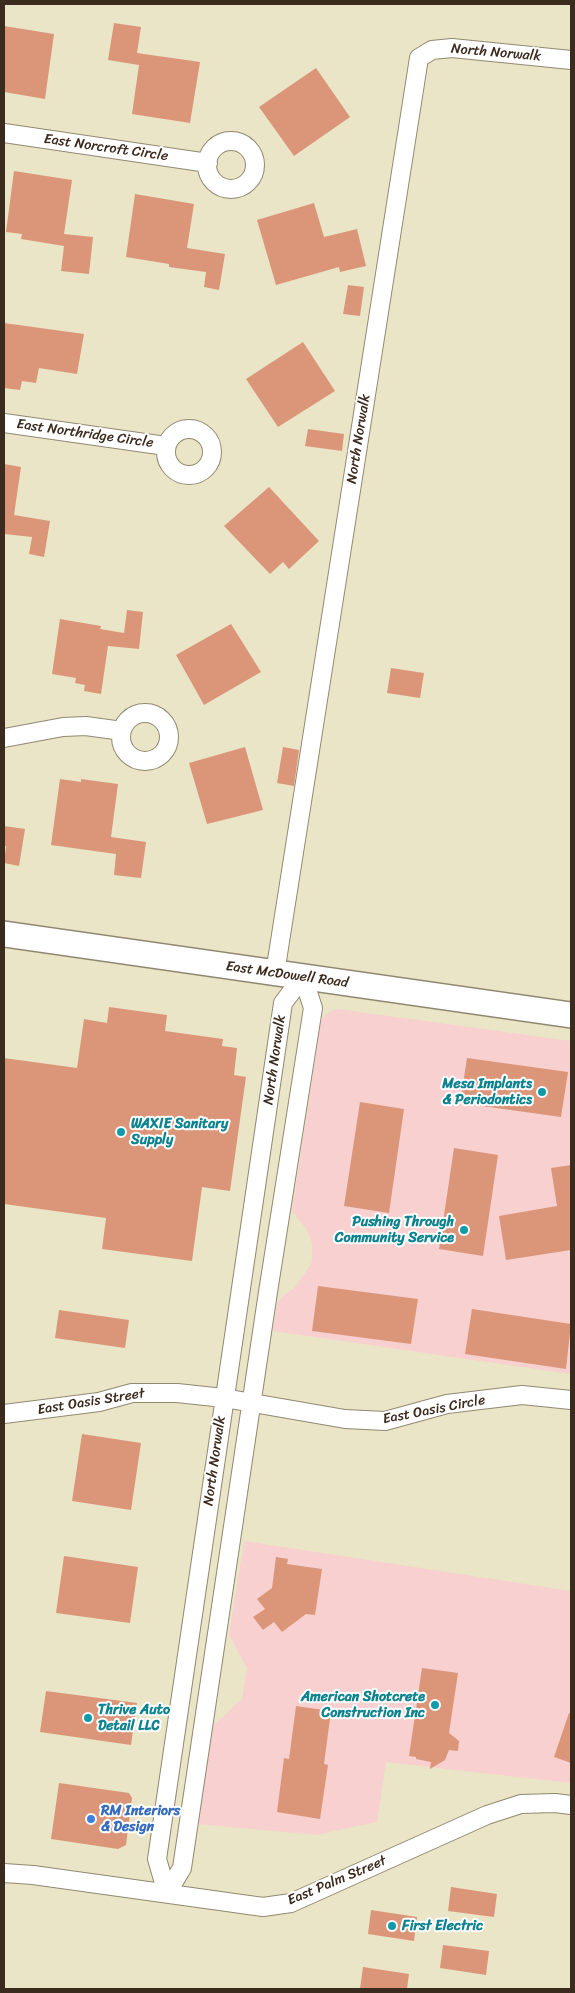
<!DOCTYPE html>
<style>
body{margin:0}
#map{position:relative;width:575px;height:1993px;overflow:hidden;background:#eae5c6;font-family:Sriracha,sans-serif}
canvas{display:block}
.frame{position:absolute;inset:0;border:5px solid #3b2a1e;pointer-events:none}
</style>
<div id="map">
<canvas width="575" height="1993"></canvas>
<div class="frame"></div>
</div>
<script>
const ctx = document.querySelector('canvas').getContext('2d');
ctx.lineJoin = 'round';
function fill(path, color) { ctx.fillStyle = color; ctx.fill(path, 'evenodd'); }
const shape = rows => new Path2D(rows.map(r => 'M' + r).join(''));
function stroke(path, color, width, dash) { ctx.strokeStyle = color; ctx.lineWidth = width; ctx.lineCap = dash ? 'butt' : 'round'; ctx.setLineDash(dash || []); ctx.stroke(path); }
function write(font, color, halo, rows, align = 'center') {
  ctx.font = font + ' Sriracha,sans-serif'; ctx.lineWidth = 4; ctx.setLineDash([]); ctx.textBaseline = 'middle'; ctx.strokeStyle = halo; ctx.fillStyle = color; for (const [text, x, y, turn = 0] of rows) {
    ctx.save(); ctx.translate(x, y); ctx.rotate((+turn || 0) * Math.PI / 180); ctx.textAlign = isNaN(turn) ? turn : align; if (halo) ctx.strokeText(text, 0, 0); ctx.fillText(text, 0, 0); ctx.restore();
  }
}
const built = shape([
 [338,1009,571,1041,571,1374,273,1331,277,1303,282,1297,295,1287,310,1266,312,1260,312,1243,307,1230,292,1211,321,1021,327,1013],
 [244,1541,571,1591,571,1783,386,1762,377,1822,316,1835,198,1824,213,1726,242,1699,247,1668,229,1635]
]);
const building = shape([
 [114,23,141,27,137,53,200,62,190,123,132,114,139,65,108,60],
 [4,26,54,34,45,99,4,92],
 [316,68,350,117,294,156,259,107],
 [14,171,72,180,64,234,93,237,89,274,61,271,64,246,21,239,22,234,6,232],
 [135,194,194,204,187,248,225,254,219,290,204,287,206,272,169,267,169,264,126,257],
 [314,203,324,237,357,229,366,266,340,272,339,267,276,285,257,220],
 [348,285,364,287,360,316,343,314],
 [4,323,84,334,77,374,39,368,36,383,22,381,20,390,4,388],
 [303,342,335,391,278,427,246,379],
 [308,429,344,434,342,451,305,446],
 [4,464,21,467,14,515,50,521,44,557,29,554,32,537,4,534],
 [269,487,319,541,289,569,283,562,270,574,224,526],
 [127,610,143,612,139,649,108,646,101,694,84,691,85,685,75,683,76,678,52,674,60,619,101,626,100,629,124,633],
 [231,624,261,672,204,705,176,655],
 [391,668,424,673,420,698,387,693],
 [245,747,263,810,207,824,189,763],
 [283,747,299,750,294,786,277,783],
 [60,779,81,782,81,779,118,784,111,837,146,842,141,878,114,875,116,854,51,845],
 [4,826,25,829,19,866,4,863,6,846,4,846],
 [109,1007,167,1015,165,1031,223,1039,222,1046,237,1048,234,1075,246,1077,230,1191,202,1187,192,1261,102,1249,106,1218,4,1204,4,1058,77,1068,84,1019,107,1023],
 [467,1058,568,1072,561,1117,460,1103],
 [360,1102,404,1109,389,1213,344,1206],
 [454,1148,498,1155,483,1256,439,1249],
 [571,1165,571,1250,506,1260,499,1216,557,1206,551,1168],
 [318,1286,418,1299,411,1344,312,1331],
 [472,1309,571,1324,566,1369,465,1354],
 [59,1310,129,1320,125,1348,55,1338],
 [82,1434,141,1443,131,1510,72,1501],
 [64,1556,138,1567,130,1623,56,1613],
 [276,1557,288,1559,287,1564,322,1569,315,1615,306,1614,282,1632,274,1622,263,1630,253,1617,265,1609,257,1599,272,1588],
 [422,1668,458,1673,449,1733,459,1741,458,1751,449,1750,445,1760,430,1769,431,1762,416,1759,416,1757,409,1756],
 [46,1691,137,1703,131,1745,40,1732],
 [296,1706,331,1711,324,1764,328,1765,320,1819,277,1812,284,1758,289,1759],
 [569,1713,571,1714,571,1763,554,1757],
 [59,1783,129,1793,132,1798,126,1845,118,1849,51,1839],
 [451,1887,497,1894,494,1917,448,1911],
 [371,1910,417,1917,414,1941,368,1934],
 [443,1945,489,1951,486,1975,440,1968],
 [363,1967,409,1974,407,1989,360,1989]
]);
const street = shape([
 [4,133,208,163],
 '207 165a24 24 0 1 1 48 0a24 24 0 1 1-48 0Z',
 [4,423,166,446],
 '166 452a23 23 0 1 1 46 0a23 23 0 1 1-46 0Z',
 '121 737a24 24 0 1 1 48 0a24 24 0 1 1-48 0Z',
 [4,738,63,727,86,726,122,731],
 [275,973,419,58,432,50,452,48,571,60],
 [4,1414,99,1402,132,1393,177,1393,224,1398,345,1419,385,1421,447,1404,522,1395,571,1400],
 [4,1873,33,1875,263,1907,291,1903,487,1815,521,1804,555,1803,571,1805],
 [167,1893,157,1859,283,1003,303,977],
 [167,1893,182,1868,268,1292,313,1008,303,977]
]);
const secondary = shape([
 [4,934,571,1015]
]);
const markers = [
 [542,1092,5,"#0f9aa8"],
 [121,1132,5,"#0f9aa8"],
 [464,1230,5,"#0f9aa8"],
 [435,1705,5,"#0f9aa8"],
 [88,1718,5,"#0f9aa8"],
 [91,1819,5,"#3f7fe0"],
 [392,1926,5,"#0f9aa8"]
];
const streetNames = [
 ["North Norwalk",496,53,5],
 ["East Norcroft Circle",106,148,8],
 ["East Northridge Circle",85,434,8],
 ["North Norwalk",359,439,-81],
 ["East McDowell Road",287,975,8],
 ["North Norwalk",275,1060,-82],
 ["East Oasis Street",91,1402,-9],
 ["East Oasis Circle",434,1410,-11],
 ["North Norwalk",215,1461,-82],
 ["East Palm Street",337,1881,-23]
];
const cultureNames = [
 ["Mesa Implants",532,1084],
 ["& Periodontics",532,1100],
 ["WAXIE Sanitary",131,1124,"left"],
 ["Supply",131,1140,"left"],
 ["Pushing Through",454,1222],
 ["Community Service",454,1238],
 ["American Shotcrete",425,1697],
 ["Construction Inc",425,1713],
 ["Thrive Auto",98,1710,"left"],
 ["Detail LLC",98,1726,"left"],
 ["First Electric",402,1926,"left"]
];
const shopNames = [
 ["RM Interiors",101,1811],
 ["& Design",101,1827]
];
fill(built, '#f7d0cf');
fill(building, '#db967a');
stroke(street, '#928872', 20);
stroke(secondary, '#928872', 28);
stroke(street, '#fff', 18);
stroke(secondary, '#fff', 25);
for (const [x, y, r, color] of markers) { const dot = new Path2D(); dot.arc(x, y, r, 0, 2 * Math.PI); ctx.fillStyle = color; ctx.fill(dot); stroke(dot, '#fff', 2); }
write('14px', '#3b2a1e', '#fff', streetNames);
write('bold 14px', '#0d838f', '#fff', cultureNames, 'right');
write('bold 14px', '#366cbe', '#fff', shopNames, 'left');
</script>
